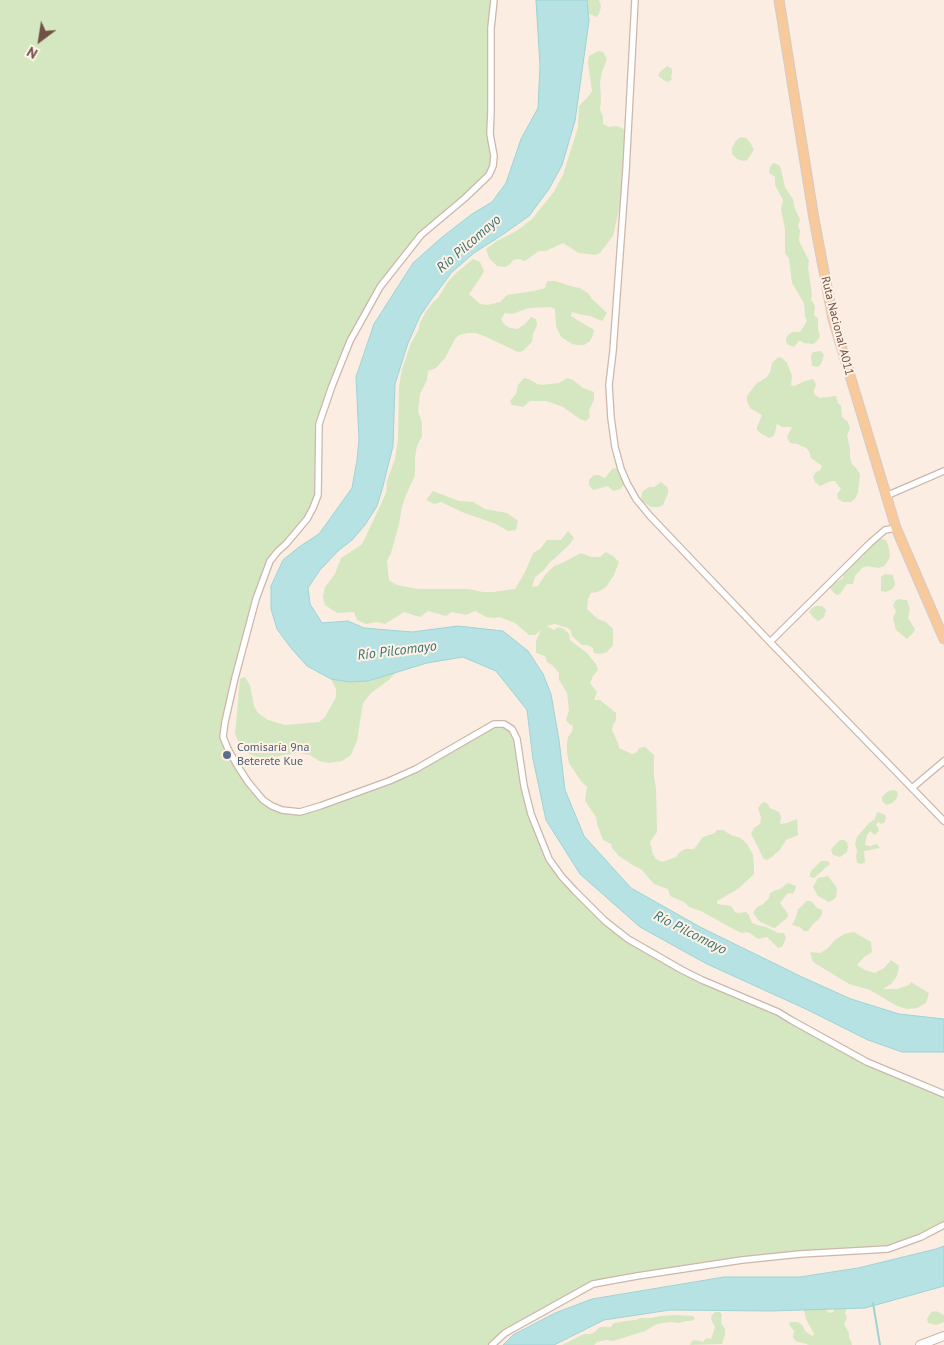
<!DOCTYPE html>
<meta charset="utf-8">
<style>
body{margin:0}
#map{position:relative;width:944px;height:1345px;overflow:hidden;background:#fbede1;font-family:"PT Sans",sans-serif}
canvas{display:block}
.north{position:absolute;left:15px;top:15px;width:50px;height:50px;-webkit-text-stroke:4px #fef2e6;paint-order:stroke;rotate:211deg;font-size:14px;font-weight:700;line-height:20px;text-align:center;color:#705249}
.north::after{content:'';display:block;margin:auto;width:18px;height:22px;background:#705249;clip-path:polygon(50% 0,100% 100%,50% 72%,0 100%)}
</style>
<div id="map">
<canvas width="944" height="1345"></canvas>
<div class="north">N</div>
</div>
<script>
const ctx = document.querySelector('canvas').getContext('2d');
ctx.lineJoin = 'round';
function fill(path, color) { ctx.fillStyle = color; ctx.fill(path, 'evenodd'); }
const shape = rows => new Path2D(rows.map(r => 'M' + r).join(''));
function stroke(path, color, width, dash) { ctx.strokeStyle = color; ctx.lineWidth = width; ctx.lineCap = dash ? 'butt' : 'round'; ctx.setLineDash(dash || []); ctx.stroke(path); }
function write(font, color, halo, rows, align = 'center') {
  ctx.font = font + ' "PT Sans",sans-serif'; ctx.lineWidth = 4; ctx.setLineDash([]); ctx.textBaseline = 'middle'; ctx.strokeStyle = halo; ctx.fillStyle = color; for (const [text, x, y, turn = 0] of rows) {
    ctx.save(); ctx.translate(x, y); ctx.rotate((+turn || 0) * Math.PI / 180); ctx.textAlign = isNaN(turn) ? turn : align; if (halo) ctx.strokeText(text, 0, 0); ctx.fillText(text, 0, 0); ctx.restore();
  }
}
const green = shape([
 [0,0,494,0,491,110,494,156,489,175,421,235,380,287,350,341,319,424,318,495,313,508,270,561,256,599,223,737,237,765,272,806,300,812,389,781,494,724,512,729,524,786,549,859,562,877,628,939,682,970,778,1012,844,1050,944,1094,944,1225,888,1249,800,1254,593,1284,505,1333,492,1345,0,1345],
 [585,0,599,0,601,7,599,14,596,17,588,13],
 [598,51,603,52,607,59,602,72,600,82,601,100,600,109,603,117,603,124,609,127,616,126,622,128,629,133,622,196,613,236,600,253,595,255,579,253,563,243,546,251,539,251,525,261,518,259,513,260,510,264,506,267,497,266,489,258,486,249,497,241,518,230,532,219,553,193,563,175,578,127,579,106,588,97,592,91,588,64,589,56],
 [667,66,672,69,672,73,671,76,672,79,668,82,665,81,658,76,660,72],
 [740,137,746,138,750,142,754,150,747,160,743,161,737,159,732,154,732,148,735,142],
 [773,163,779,165,781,169,785,187,793,199,795,209,800,219,798,226,800,231,799,241,809,261,808,267,812,295,811,300,813,302,815,307,814,315,818,319,818,330,820,336,817,341,813,344,804,343,801,341,799,341,794,347,787,344,786,342,786,338,789,334,793,332,800,332,807,321,805,316,804,303,792,283,789,259,785,253,785,229,781,210,783,200,775,185,775,177,769,173,770,167],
 [473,259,480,262,484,271,480,278,469,294,480,304,487,305,500,302,507,295,534,291,545,288,547,281,555,281,574,287,580,288,589,294,592,299,607,313,602,321,590,316,583,315,572,312,571,316,594,330,593,335,590,341,584,345,577,345,572,344,561,337,556,326,555,309,550,307,529,308,512,314,505,313,501,319,505,325,510,328,517,329,525,324,531,317,536,319,537,325,533,334,532,342,523,351,518,352,484,336,476,333,468,333,459,335,455,339,445,358,436,368,428,371,427,380,420,394,418,411,422,423,422,436,417,446,415,457,415,475,406,495,402,507,399,524,391,553,387,561,389,580,397,585,418,589,468,589,483,592,493,592,515,589,525,572,533,553,540,549,547,540,561,540,568,531,574,538,570,544,555,558,550,562,544,570,535,577,532,587,538,586,545,575,554,566,562,563,581,553,591,557,600,557,606,552,613,556,619,562,614,575,606,587,598,592,591,593,588,599,587,609,598,619,606,622,613,629,613,645,607,652,600,654,594,653,593,648,587,645,582,645,572,636,571,631,568,628,555,624,547,626,554,630,558,627,564,629,569,634,570,640,587,653,596,664,598,670,593,676,590,683,597,692,594,700,600,700,616,713,616,720,613,725,612,730,618,743,619,748,632,754,637,752,639,748,645,747,654,755,654,777,656,788,657,832,650,842,653,854,656,859,662,862,676,857,680,852,685,849,694,849,703,837,715,833,717,830,723,830,731,835,741,838,747,844,753,855,754,868,754,874,738,889,717,901,717,904,731,906,735,912,738,913,746,912,749,915,752,923,757,925,766,927,778,933,784,933,786,938,782,947,778,948,767,937,758,939,750,933,746,932,742,933,735,930,701,911,689,907,684,902,670,896,668,889,654,884,642,870,631,864,619,856,612,848,611,844,603,840,597,824,596,817,585,801,587,787,581,781,569,763,567,753,567,743,568,737,572,732,573,726,569,724,566,720,569,710,567,693,559,680,559,673,552,665,547,662,545,656,536,653,536,641,541,630,535,635,529,635,515,623,499,617,494,618,486,617,475,611,466,615,452,612,446,616,428,611,420,617,404,612,385,624,377,622,366,624,357,620,354,612,337,613,325,605,323,597,325,587,335,574,341,558,361,545,365,538,386,493,387,481,395,459,398,439,399,387,402,369,411,343,418,331,420,323,425,313,433,302,438,298,447,283,455,274],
 [821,351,824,355,821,364,818,367,812,366,811,356,813,352],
 [778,357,782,358,787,363,792,376,791,385,794,386,805,381,813,379,816,384,814,391,814,394,820,398,836,396,838,403,841,406,842,417,848,422,850,428,847,436,850,448,850,458,852,464,856,468,860,474,858,492,855,499,851,502,843,502,838,499,837,494,841,489,835,481,831,481,820,486,815,482,813,477,816,472,820,470,822,466,811,458,809,451,806,448,797,444,790,443,787,437,792,427,782,427,777,424,774,436,769,438,762,434,757,430,757,427,762,415,750,408,747,401,747,396,756,384,767,377,770,372,772,363],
 [524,378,529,379,537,384,542,385,559,383,567,378,573,380,583,388,594,392,594,400,589,410,590,417,586,421,580,419,563,407,546,401,530,401,523,407,512,405,510,401,516,394,518,385],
 [618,468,626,479,624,485,620,489,613,491,608,486,593,490,589,485,589,480,594,475,599,475,605,478,612,469],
 [661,482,668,488,668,493,663,505,659,507,651,507,642,501,641,497,643,491,649,487,654,487],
 [433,491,459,501,473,502,485,509,507,513,518,521,516,530,508,531,496,524,462,512,441,502,434,504,426,500],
 [878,539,881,539,886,540,889,548,890,557,888,561,884,566,879,568,867,566,862,568,855,576,853,584,847,584,840,594,837,595,833,592,830,588,831,585,843,578,844,572,852,567,852,562,857,558,863,557,864,551],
 [885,574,893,575,895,584,894,587,891,590,885,592,881,591,881,577],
 [899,599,907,600,910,609,908,618,915,629,914,632,907,639,896,630,893,618,896,611,893,606,895,601],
 [816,606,822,606,826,610,824,617,820,620,818,621,813,617,809,612,812,608],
 [396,672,389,680,371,693,363,703,357,741,351,755,342,761,329,763,319,761,310,755,297,753,267,758,253,756,242,749,235,734,240,679,245,677,250,685,254,706,258,713,268,720,285,725,319,722,325,717,336,697,336,689,331,679,349,682,368,681],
 [894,790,898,792,897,798,892,803,886,805,882,801,882,797,888,791],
 [763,802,767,803,770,808,779,812,781,817,780,824,787,823,797,819,798,835,786,840,779,851,775,854,772,857,767,860,764,859,762,856,758,847,751,834,754,828,760,824,761,817,758,808],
 [877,812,884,814,886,817,885,822,881,824,879,822,877,823,876,826,878,827,879,831,875,835,870,831,867,835,865,845,870,846,877,844,880,848,864,851,865,862,862,864,857,863,856,857,857,850,855,845,857,837,869,823,875,819],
 [840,840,844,840,847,842,848,847,847,852,840,857,833,855,831,850,833,847],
 [821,861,828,861,830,864,814,878,810,877,810,873,812,870],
 [828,876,837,888,836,897,834,899,829,902,818,896,813,887,818,878],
 [788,883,796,886,795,890,793,894,790,893,787,894,780,903,788,914,788,917,775,928,771,927,759,921,753,913,757,907,762,905,769,898,770,893,776,890,780,889],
 [806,901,810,901,812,902,817,908,822,910,822,914,819,919,813,924,808,931,804,931,800,927,792,925,796,917,798,909,803,905],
 [854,932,871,942,872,952,864,957,857,965,865,970,875,973,884,968,891,960,899,966,897,976,891,984,883,989,897,989,909,985,911,982,929,993,926,1003,917,1008,907,1009,897,1006,870,990,849,984,813,962,810,952,820,953,828,948,835,940,844,934],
 [815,1303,830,1313,833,1312,835,1307,848,1306,845,1313,847,1318,844,1324,849,1333,849,1338,851,1341,852,1345,809,1345,804,1343,797,1342,793,1338,794,1331,789,1325,790,1322,798,1322,802,1325,806,1332,813,1336,814,1334,806,1319,804,1310,807,1305],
 [936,1311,944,1315,944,1322,936,1325,928,1323,927,1319,931,1312],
 [715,1312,720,1312,722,1315,721,1323,725,1329,725,1335,722,1344,690,1345,692,1341,695,1340,703,1342,707,1338,711,1339,715,1327,711,1319,712,1315],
 [675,1315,693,1316,695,1319,690,1321,687,1321,679,1323,670,1322,657,1324,645,1331,613,1341,606,1340,597,1342,594,1345,562,1345,584,1334,589,1334,593,1333,600,1327,611,1327,614,1323,625,1321,636,1320,641,1318,652,1318,660,1316]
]);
const water = shape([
 [536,0,587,0,589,21,575,121,562,165,549,189,529,216,502,235,474,253,452,272,431,300,420,316,408,343,395,384,393,446,383,486,377,506,365,525,352,540,338,551,320,570,308,588,310,604,322,623,348,621,364,628,412,632,458,626,503,631,528,651,543,674,551,694,559,740,565,790,584,836,631,888,700,927,802,977,851,999,899,1014,944,1019,944,1052,902,1052,868,1040,808,1010,707,964,640,927,580,874,546,820,533,759,527,710,496,671,463,657,427,663,368,681,349,682,331,679,307,666,291,648,277,629,271,609,271,586,283,560,299,547,319,534,352,488,357,460,359,439,356,377,374,324,413,263,441,238,472,214,492,202,506,183,521,139,538,108,540,66,536,0],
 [944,1246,944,1286,865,1308,771,1311,670,1310,604,1320,554,1345,503,1345,513,1335,555,1313,592,1299,724,1277,800,1277,858,1268,936,1249,944,1246]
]);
const stream = shape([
 [873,1303,880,1345]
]);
const street = shape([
 [494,0,491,28,491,110,490,134,494,156,493,166,489,175,465,198,421,235,380,287,350,341,332,386,319,424,318,495,313,508,307,519,286,544,278,551,270,561,256,599,235,678,225,722,223,737,228,749,237,765,248,782,263,800,272,806,282,810,300,812,320,806,389,781,416,769,494,724,504,724,512,729,517,739,524,786,531,814,549,859,562,877,575,891,605,921,628,939,682,970,702,980,778,1012,791,1020,867,1062,944,1094],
 [635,0,626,170,613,351,609,385,611,418,615,447,621,469,627,483,636,499,650,516,770,642,944,821],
 [886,496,944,471],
 [770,642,870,543,885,530,896,528],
 [912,788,944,761],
 [492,1345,505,1333,593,1284,637,1276,742,1260,800,1254,888,1249,921,1237,944,1225]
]);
const secondary = shape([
 [920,1345,944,1336]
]);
const primary = shape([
 [779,0,814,219,833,319,896,528,944,639]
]);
const markers = [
 [227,755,5,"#5c6f8a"]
];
const streetNames = [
 ["Ruta Nacional A011",837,326,76]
];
const serviceNames = [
 ["Comisaría 9na",237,748],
 ["Beterete Kue",237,762]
];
const waterNames = [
 ["Río Pilcomayo",469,244,-41],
 ["Río Pilcomayo",397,651,-7],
 ["Río Pilcomayo",690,933,27]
];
fill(green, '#d5e7c0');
fill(water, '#b7e2e3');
stroke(water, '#9dd3d4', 1);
stroke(stream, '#9dd3d4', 2);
stroke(street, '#cdb6ab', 8);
stroke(secondary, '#d0b5a9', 10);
stroke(primary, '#d4cbc8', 11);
stroke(street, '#fff', 5.5);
stroke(secondary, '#fff', 8);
stroke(primary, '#f7c99b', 9);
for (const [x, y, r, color] of markers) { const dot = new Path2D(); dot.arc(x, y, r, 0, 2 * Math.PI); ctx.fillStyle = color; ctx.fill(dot); stroke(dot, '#fef2e6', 2); }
write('12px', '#705249', '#fef2e6', streetNames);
write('12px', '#4e5e75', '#fef2e6', serviceNames, 'left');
write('italic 14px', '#3e7476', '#fef2e6', waterNames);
</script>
